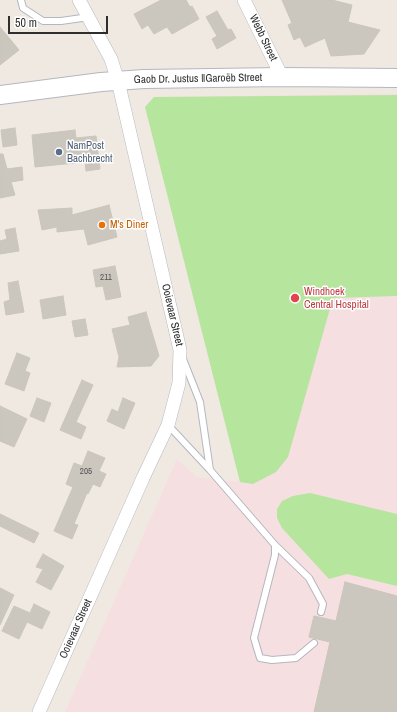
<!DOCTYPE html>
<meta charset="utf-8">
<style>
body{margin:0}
#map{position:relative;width:397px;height:712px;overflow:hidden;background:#efe9e1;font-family:"Archivo Narrow",sans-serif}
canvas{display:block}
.scale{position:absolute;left:8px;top:16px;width:100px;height:18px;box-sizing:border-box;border:2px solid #2e2e2e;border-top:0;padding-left:5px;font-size:12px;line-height:14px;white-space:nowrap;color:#2e2e2e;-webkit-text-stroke:3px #fff;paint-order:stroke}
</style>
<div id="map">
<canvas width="397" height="712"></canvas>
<div class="scale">50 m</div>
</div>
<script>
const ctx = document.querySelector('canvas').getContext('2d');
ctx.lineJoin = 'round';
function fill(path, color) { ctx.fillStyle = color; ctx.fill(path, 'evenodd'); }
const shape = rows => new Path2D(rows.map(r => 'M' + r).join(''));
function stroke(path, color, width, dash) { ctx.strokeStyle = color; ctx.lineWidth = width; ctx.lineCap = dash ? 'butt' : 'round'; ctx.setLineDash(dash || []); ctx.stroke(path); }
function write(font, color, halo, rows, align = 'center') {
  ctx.font = font + ' "Archivo Narrow",sans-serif'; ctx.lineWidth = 3; ctx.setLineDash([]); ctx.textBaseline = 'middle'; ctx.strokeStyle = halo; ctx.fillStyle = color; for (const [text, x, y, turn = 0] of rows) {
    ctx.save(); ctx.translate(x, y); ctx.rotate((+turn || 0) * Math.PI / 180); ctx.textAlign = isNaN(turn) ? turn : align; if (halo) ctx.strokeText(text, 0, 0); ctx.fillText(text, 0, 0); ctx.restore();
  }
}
const medical = shape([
 [397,94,397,712,65,712,177,459,197,477,240,482,145,107,154,97]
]);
const green = shape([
 [397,95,397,296,333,298,288,457,276,472,253,484,240,482,145,107,154,97],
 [310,493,397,514,397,586,347,574,329,579,282,528,277,518,277,509,282,501,293,496]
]);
const building = shape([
 [161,0,186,0,190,7,192,6,199,19,172,34,167,27,154,34,148,25,142,29,134,14,161,0],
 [282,0,332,0,352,5,348,22,380,30,364,54,331,56,325,38,305,47,300,37,294,40,288,25,292,23,282,0],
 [217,11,228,30,231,29,236,38,217,49,212,39,217,36,206,17,217,11],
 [0,27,19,50,0,65,0,27],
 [15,128,17,145,3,147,1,130,15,128],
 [75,130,76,138,96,136,100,169,86,171,85,162,35,167,32,135,75,130],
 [0,154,3,154,7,169,22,167,23,180,11,182,15,195,0,198,0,154],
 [109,205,117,237,88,245,84,229,57,232,57,227,42,230,38,210,72,208,72,215,109,205],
 [15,228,19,251,0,254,0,241,7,239,5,230,15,228],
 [115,266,121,297,106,300,103,286,96,287,93,270,115,266],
 [18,281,24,312,6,315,4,302,10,300,8,283,18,281],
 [63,296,66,315,43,319,40,300,63,296],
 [146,312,159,356,151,366,117,367,119,357,112,329,130,325,128,317,146,312],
 [85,319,88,335,75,337,72,321,85,319],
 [17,353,30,358,25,371,30,373,24,391,5,384,17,353],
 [82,380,93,385,76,422,86,427,81,439,60,430,82,380],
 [37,398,51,403,44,422,30,416,37,398],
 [123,398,135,403,124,429,107,421,112,409,118,412,123,398],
 [0,406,27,419,14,447,0,441,0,406],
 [88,451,105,458,99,471,106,474,100,487,93,484,88,494,87,493,74,524,78,525,72,539,54,531,73,487,66,484,74,463,82,466,88,451],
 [0,514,39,533,34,543,0,526,0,514],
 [43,554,64,566,51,590,36,582,43,569,36,567,43,554],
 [345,582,397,596,397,712,314,712,330,642,309,637,314,616,336,621,345,582],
 [0,588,14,595,0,625,0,588],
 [34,604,50,612,42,629,27,622,19,639,2,631,14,606,30,613,34,604]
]);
const lane = shape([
 [21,0,23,8,43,21,61,21,89,17],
 [168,425,210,470,200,402,183,359],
 [210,470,275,545],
 [314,643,296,658,272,660,260,658,254,638,275,555,275,545,309,578,323,604,321,612]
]);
const street = shape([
 [244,0,282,77],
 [39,712,143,478,168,425,179,383,180,350,118,81,111,59,79,0]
]);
const secondary = shape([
 [0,95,101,82,144,79,282,77,397,78]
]);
const markers = [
 [59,152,4,"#5c6f8a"],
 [102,225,4,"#e8710a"],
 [295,298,5,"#e0444e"]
];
const numberNames = [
 ["211",106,278],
 ["205",86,472]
];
const streetNames = [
 ["Webb Street",263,38,64],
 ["Gaob Dr. Justus ǁGaroëb Street",198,79,-1],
 ["Ooievaar Street",172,315,77],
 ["Ooievaar Street",76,629,-66]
];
const serviceNames = [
 ["NamPost",67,146],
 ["Bachbrecht",67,159]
];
const foodNames = [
 ["M's Diner",110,225]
];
const healthNames = [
 ["Windhoek",304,292],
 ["Central Hospital",304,305]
];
fill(medical, '#f5dfe0');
fill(green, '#b6e59e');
fill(building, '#cbc7bf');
stroke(building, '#cbc5ba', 1);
stroke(lane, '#b4b7c1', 8);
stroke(street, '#b4b7c1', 14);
stroke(secondary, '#b4b7c1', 20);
stroke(lane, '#fff', 6);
stroke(street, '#fff', 13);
stroke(secondary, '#fff', 18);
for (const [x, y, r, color] of markers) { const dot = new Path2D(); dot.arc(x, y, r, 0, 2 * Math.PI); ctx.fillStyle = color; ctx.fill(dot); stroke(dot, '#fff', 1.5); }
write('9px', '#555452', null, numberNames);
write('11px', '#2e2e2e', '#fff', streetNames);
write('11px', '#4e5e75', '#fff', serviceNames, 'left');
write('11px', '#c56008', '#fff', foodNames, 'left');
write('11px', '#be3a42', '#fff', healthNames, 'left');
</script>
